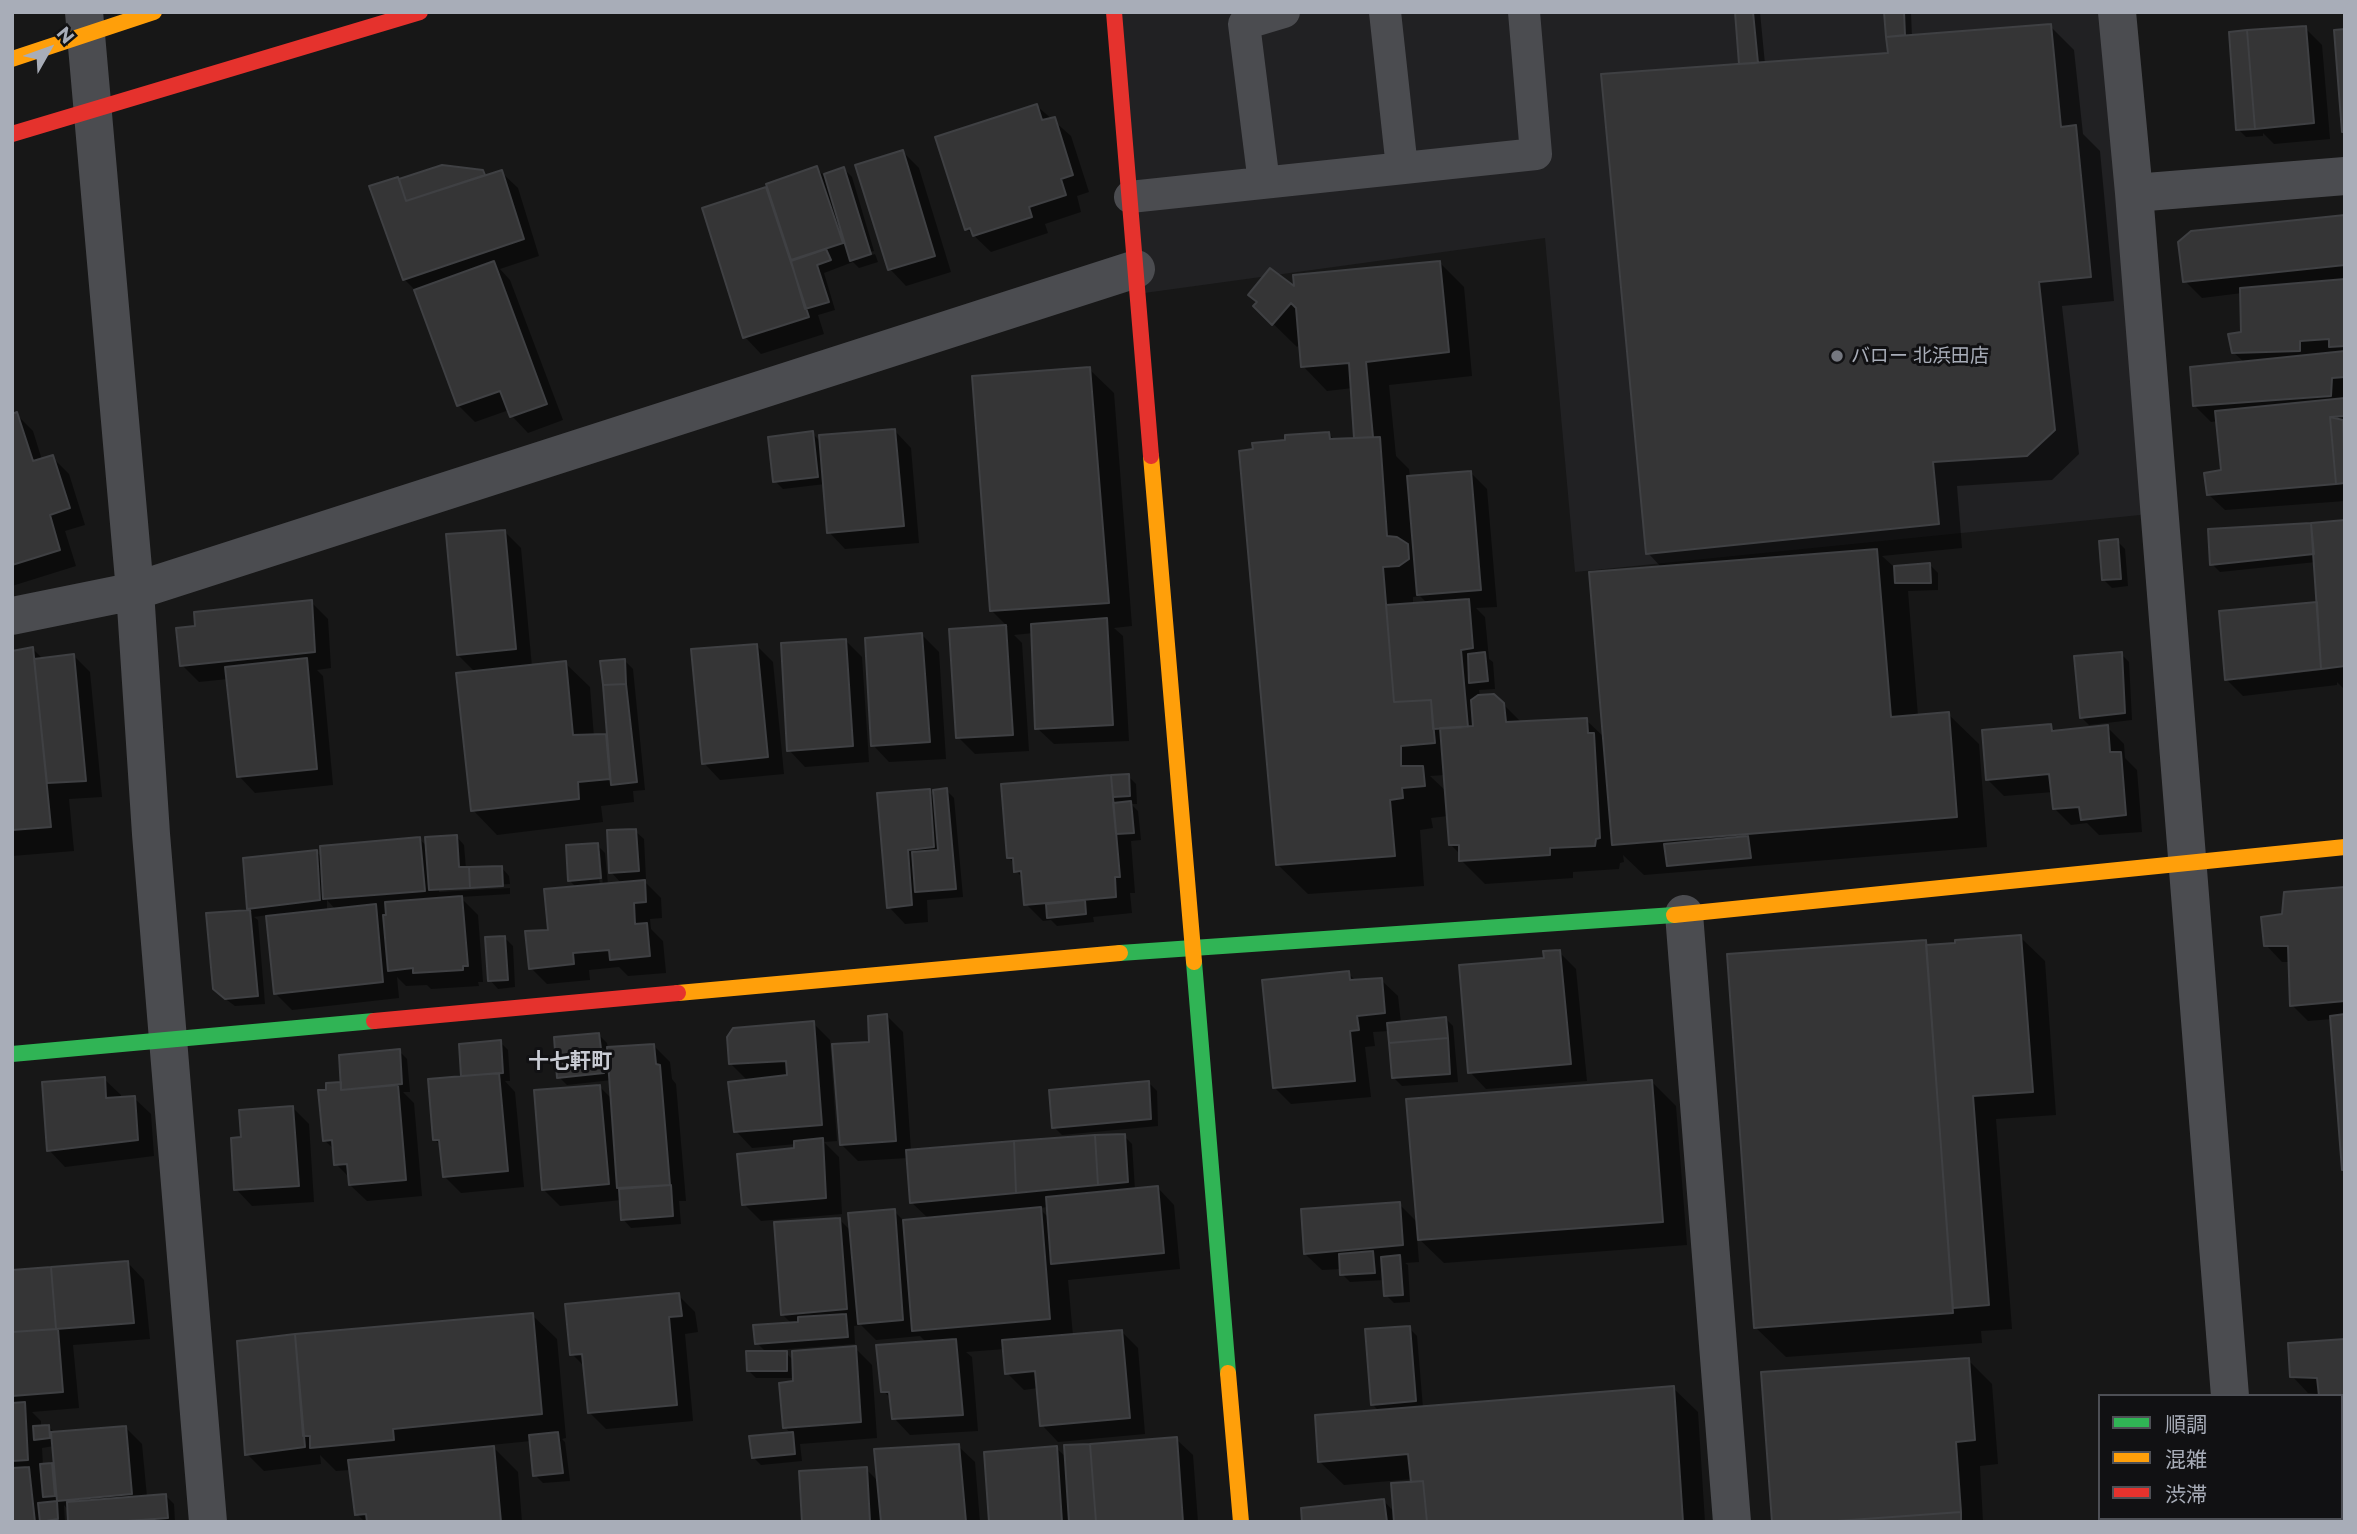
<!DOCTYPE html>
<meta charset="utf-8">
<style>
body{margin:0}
#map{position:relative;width:2357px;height:1534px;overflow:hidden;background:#171717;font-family:Montserrat,"Noto Sans JP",sans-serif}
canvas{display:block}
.frame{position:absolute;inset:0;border:14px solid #a8adb8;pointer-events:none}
.legend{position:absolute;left:2098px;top:1394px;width:245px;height:126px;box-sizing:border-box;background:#111113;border:2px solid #4d4f55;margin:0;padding:9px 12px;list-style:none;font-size:21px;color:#a8adb8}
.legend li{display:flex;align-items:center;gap:14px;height:35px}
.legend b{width:35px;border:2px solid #4d4f55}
.north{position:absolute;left:14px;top:14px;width:70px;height:70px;-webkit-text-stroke:5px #111113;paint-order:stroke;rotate:50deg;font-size:19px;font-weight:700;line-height:28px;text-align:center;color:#a8adb8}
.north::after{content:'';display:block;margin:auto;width:24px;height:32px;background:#a8adb8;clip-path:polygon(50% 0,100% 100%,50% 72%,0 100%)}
</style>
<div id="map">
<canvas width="2357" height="1534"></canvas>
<div class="frame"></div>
<ul class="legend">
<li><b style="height:9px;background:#30b455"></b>順調</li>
<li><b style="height:9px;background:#ff9f0a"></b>混雑</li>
<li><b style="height:9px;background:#e5322d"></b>渋滞</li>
</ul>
<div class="north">N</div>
</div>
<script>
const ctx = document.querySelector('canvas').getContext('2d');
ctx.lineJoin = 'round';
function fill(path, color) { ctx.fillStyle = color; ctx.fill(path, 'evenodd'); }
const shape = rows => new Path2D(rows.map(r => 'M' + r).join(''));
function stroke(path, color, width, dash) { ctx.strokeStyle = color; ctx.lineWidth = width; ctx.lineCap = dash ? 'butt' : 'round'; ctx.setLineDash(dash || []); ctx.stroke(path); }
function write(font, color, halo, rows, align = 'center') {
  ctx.font = font + ' Montserrat,"Noto Sans JP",sans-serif'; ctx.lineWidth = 6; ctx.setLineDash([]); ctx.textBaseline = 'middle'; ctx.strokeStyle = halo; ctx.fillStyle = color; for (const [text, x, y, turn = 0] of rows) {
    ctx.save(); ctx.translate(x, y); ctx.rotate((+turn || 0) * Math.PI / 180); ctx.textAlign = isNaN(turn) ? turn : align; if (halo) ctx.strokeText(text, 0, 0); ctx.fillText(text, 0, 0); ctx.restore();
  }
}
const built = shape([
 [1114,12,2117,12,2160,513,1575,572,1545,238,1137,294]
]);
const shadow = shape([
 [1737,12,1760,12,1765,64,1890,54,1886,12,1911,12,1912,37,2050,26,2074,50,2083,134,2100,151,2114,301,2062,306,2079,454,2052,480,1957,486,1962,548,1882,556,1894,567,1930,565,1938,573,1938,590,1908,591,1918,716,1948,714,1979,744,1987,847,1644,875,1623,855,1624,862,1620,863,1619,869,1573,872,1573,878,1485,884,1461,860,1461,855,1450,844,1448,816,1431,818,1433,828,1420,830,1424,886,1308,894,1277,864,1255,451,1328,433,1335,440,1356,439,1353,388,1327,391,1303,366,1301,343,1297,347,1255,306,1296,290,1440,263,1464,287,1472,376,1389,385,1396,456,1409,469,1410,477,1471,473,1487,489,1497,607,1476,608,1485,617,1489,659,1493,662,1495,689,1479,690,1480,697,1503,704,1522,723,1586,720,1605,738,1662,568,1648,553,1741,65],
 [1420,596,1428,604,1413,605,1413,597],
 [1445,775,1447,792,1430,776],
 [2305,28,2322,45,2330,139,2274,144,2263,133,2263,136,2246,137,2238,129],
 [1037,106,1071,136,1089,192,1077,196,1081,212,1045,224,1048,233,991,252,967,229],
 [903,152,919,168,951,272,906,286,890,269],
 [816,168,824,176,844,169,852,177,874,251,857,256,857,260,875,254,878,262,859,268,853,262,824,273,835,310,818,315,824,334,761,354,745,337,704,209,768,188],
 [482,171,487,176,501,172,518,188,539,256,500,269,510,280,563,420,528,433,512,416,509,410,475,422,459,406,416,291,404,279,398,179,400,181],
 [2345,216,2345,501,2225,510,2208,494,2222,472,2218,421,2211,422,2194,405,2245,363,2233,352,2242,334,2242,293,2202,298,2185,281],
 [1089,369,1114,393,1132,626,1114,628,1123,636,1129,741,1054,744,1037,728,1033,633,1014,635,1022,643,1029,751,975,754,958,737,951,631,1008,627,991,610],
 [16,414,33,431,42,460,52,457,69,474,85,525,65,531,76,566,12,586,12,416],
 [895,431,911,448,919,543,845,549,829,532,825,484,783,489,775,481,812,433,822,443],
 [2345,522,2345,690,2337,682,2337,685,2243,696,2226,679,2319,603,2316,562,2220,572,2212,564],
 [2330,666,2330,669,2239,680,2239,676],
 [504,531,521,548,532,667,565,663,590,687,594,737,606,736,609,740,625,661,633,669,645,790,633,791,634,802,601,806,603,822,497,835,473,810,476,673,458,655],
 [2117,541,2125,549,2128,586,2112,588,2104,580],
 [311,602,328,619,331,668,317,670,323,676,333,785,255,793,239,776,228,679,199,682,182,665,196,627],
 [922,635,939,652,946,759,889,762,873,745],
 [846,641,862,657,869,762,805,767,789,750],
 [757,646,773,662,784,774,720,780,704,763],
 [33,649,43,659,74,656,90,672,102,797,69,799,74,851,12,856,12,653],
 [2121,654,2129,662,2132,720,2089,725,2081,717],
 [2050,726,2057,732,2107,727,2124,744,2125,758,2137,770,2142,832,2099,835,2087,823,2071,825,2054,808,2053,792,2004,796,1987,779],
 [1110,776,1112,779,1128,776,1136,784,1137,804,1131,804,1138,811,1141,840,1131,841,1135,893,1130,893,1132,913,1093,917,1094,922,1057,926,1051,920,1043,921,1026,904,1024,879,1016,871,1015,864,1009,858],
 [946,790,954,798,963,897,927,900,928,922,905,924,889,907,879,794,929,791,935,797],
 [635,831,644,839,646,879,642,879,661,898,662,918,650,919,651,929,663,941,666,973,628,976,619,967,589,970,590,980,547,984,531,968,577,888,569,880,597,845,605,853,608,885,622,884,611,872],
 [597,851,600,851,603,887,600,887],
 [456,836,464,845,466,869,501,867,509,876,510,884,439,888,439,892,510,888,510,894,460,897,478,915,483,982,478,982,479,986,431,989,427,985,406,986,397,977,399,998,292,1010,275,993,268,915,254,917,258,920,265,1004,235,1006,223,997,208,915,252,912,249,908,317,852,322,858,419,839,428,847],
 [327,900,336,910,327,911],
 [2345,889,2345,1170,2332,1019,2308,1021,2292,1005,2290,962,2282,962,2266,945,2284,916],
 [504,937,513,946,515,987,498,989,490,980],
 [2020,937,2045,961,2056,1115,1996,1119,2012,1329,1981,1331,1982,1343,1786,1357,1755,1327,1925,942,1930,947],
 [1559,952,1576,969,1587,1081,1486,1089,1470,1072],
 [1348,973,1356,981,1381,980,1398,996,1401,1023,1445,1018,1453,1026,1458,1082,1402,1086,1394,1078,1389,1031,1373,1032,1375,1046,1365,1047,1371,1097,1291,1104,1274,1087],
 [887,1016,903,1032,911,1151,1124,1136,1132,1144,1135,1190,1158,1188,1174,1205,1180,1269,1068,1280,1073,1336,1122,1332,1138,1348,1145,1434,1058,1442,1042,1425,1038,1388,1024,1390,1007,1373,1005,1349,966,1352,972,1357,978,1431,910,1435,894,1418,892,1399,883,1391,927,1343,920,1336,876,1340,861,1325,854,1326,855,1344,775,1350,775,1353,786,1353,794,1361,855,1348,872,1365,877,1438,800,1444,802,1461,761,1465,753,1457,791,1434,785,1427,795,1383,795,1378,756,1378,748,1370,767,1353,757,1343,792,1324,782,1314,839,1219,851,1231,894,1211,905,1222,929,1219,911,1202,908,1158,858,1161,841,1144,871,1043],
 [1049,1207,1049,1218,1039,1208],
 [813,1023,830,1040,837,1141,824,1142,839,1157,842,1214,761,1221,744,1204,796,1150,796,1144,752,1148,736,1131,748,1081,730,1063],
 [599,1035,607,1043,608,1049,653,1045,670,1062,672,1079,676,1084,686,1201,679,1201,681,1224,631,1228,623,1219,622,1200,560,1206,543,1189,599,1086,613,1100,612,1080,567,1085,559,1077],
 [500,1042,508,1050,510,1081,505,1081,515,1092,524,1187,461,1193,444,1176,441,1146,434,1139,466,1078,463,1075],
 [399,1051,407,1059,410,1092,403,1092,414,1103,422,1196,367,1201,350,1185,350,1178,336,1164,335,1150,324,1140,328,1091],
 [104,1079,121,1095,121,1099,134,1098,151,1114,154,1156,65,1167,49,1150],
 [1652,1082,1676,1106,1687,1245,1444,1263,1417,1237,1419,1262,1405,1263,1408,1265,1410,1302,1394,1303,1386,1295,1385,1280,1350,1282,1342,1274,1341,1269,1322,1270,1305,1254,1399,1204,1418,1223],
 [1149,1083,1157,1091,1158,1126,1062,1135,1054,1127],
 [293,1108,309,1124,314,1202,252,1206,236,1189,243,1139],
 [12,1228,14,1256,12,1256],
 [128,1263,144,1280,150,1339,73,1345,79,1408,32,1412,41,1421,41,1427,48,1426,55,1433,126,1428,142,1444,147,1497,166,1496,174,1504,175,1522,70,1522,69,1511,64,1505,65,1522,12,1522,12,1272],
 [54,1446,56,1470,51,1465,43,1466,42,1448],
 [678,1295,695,1312,698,1332,685,1334,693,1421,606,1429,590,1413,585,1367,572,1354],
 [532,1315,557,1339,566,1438,562,1439,565,1442,570,1481,543,1483,535,1475,531,1441,491,1445,518,1472,522,1522,365,1522,357,1514,351,1470,336,1471,320,1455,321,1464,264,1471,247,1454],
 [1409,1328,1417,1336,1423,1408,1673,1388,1698,1412,1705,1522,1304,1522,1384,1501,1395,1513,1415,1483,1413,1479,1344,1485,1319,1461,1380,1412,1372,1404],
 [2345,1341,2345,1522,2303,1522,2341,1518,2341,1396,2308,1393,2292,1376],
 [1968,1360,1992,1384,1998,1464,1980,1466,1983,1522,1773,1522],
 [1176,1439,1193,1455,1198,1522,990,1522,1056,1448,1067,1458],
 [958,1446,975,1462,980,1522,804,1522,866,1469,879,1482]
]);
const building = shape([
 [1735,12,1753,12,1758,63,1739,64,1735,12],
 [1884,12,1904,12,1905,35,1886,37,1884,12],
 [2051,24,2061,127,2076,125,2091,277,2039,282,2055,430,2027,456,1933,462,1939,524,1646,554,1601,74,1888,53,1886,37,2051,24],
 [2306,26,2314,123,2255,129,2247,30,2306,26],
 [2345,29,2345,132,2342,132,2334,30,2345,29],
 [2247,30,2255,129,2236,130,2229,32,2247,30],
 [1037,104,1042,120,1055,117,1073,175,1061,179,1066,195,1029,207,1032,217,973,236,970,228,965,230,935,137,1037,104],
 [903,150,935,256,888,270,855,165,903,150],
 [442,165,483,170,485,175,406,201,399,179,442,165],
 [817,166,843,243,791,260,766,184,817,166],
 [844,167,871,254,850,261,824,174,844,167],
 [502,170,524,239,403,280,369,186,398,177,406,201,502,170],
 [766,187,809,317,743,338,702,208,766,187],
 [2345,215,2345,265,2183,282,2178,242,2191,231,2345,215],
 [826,249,831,260,817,265,829,302,805,309,791,261,826,249],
 [494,261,547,404,510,417,500,391,457,406,414,290,494,261],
 [1440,261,1449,352,1366,362,1373,437,1354,438,1349,363,1301,367,1296,308,1291,303,1272,325,1253,306,1257,302,1248,295,1270,268,1294,286,1293,275,1440,261],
 [2345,279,2345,346,2329,347,2329,339,2300,341,2300,351,2232,353,2228,334,2241,332,2240,288,2345,279],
 [2345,351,2345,377,2332,378,2331,396,2193,406,2190,367,2345,351],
 [1090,367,1109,603,990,611,972,376,1090,367],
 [2345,398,2345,416,2330,417,2336,484,2207,495,2204,473,2221,470,2215,411,2345,398],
 [17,412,33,461,53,455,70,508,50,515,60,550,12,565,12,414,17,412],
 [2330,417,2343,420,2345,483,2336,484,2330,417],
 [895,429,904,526,827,533,819,435,895,429],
 [813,431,818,477,773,482,768,437,813,431],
 [1329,432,1330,439,1380,437,1387,536,1397,537,1408,544,1409,559,1399,566,1383,567,1394,702,1431,700,1435,743,1401,746,1401,766,1423,766,1425,786,1402,788,1403,798,1390,800,1395,856,1276,865,1239,451,1253,449,1252,443,1285,440,1285,435,1329,432],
 [1471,471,1481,590,1417,595,1407,476,1471,471],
 [2345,520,2345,666,2321,669,2311,523,2345,520],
 [2311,523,2314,554,2210,565,2208,529,2311,523],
 [505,530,516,649,457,655,446,534,505,530],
 [2118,539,2121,579,2102,580,2099,541,2118,539],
 [1877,549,1891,717,1949,712,1957,817,1612,845,1589,572,1877,549],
 [1930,563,1931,583,1895,583,1894,566,1930,563],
 [1469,599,1473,648,1461,650,1468,727,1433,729,1431,700,1394,702,1386,605,1469,599],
 [312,600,315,652,180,666,176,628,195,626,194,612,312,600],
 [2317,602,2321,669,2225,680,2219,611,2317,602],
 [1107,618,1113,725,1035,729,1031,624,1107,618],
 [1006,625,1013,735,956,738,949,629,1006,625],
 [922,633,930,742,871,746,865,638,922,633],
 [846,639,853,746,787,751,781,643,846,639],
 [757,644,768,757,702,764,691,649,757,644],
 [33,647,51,827,12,830,12,651,33,647],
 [1485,652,1488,681,1469,683,1468,654,1485,652],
 [2122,652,2125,713,2080,718,2074,656,2122,652],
 [74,654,86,781,47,783,34,659,74,654],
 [307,658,317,769,237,777,225,667,307,658],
 [625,659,626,684,603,685,600,661,625,659],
 [566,661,573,735,606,734,610,779,578,782,579,799,471,811,456,673,566,661],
 [626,684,637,782,611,785,603,685,626,684],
 [1494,694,1504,703,1506,722,1587,718,1588,733,1594,733,1600,838,1596,839,1595,846,1550,848,1550,855,1459,861,1459,845,1449,845,1440,728,1473,726,1471,700,1478,695,1494,694],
 [2051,724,2052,731,2108,725,2110,752,2121,752,2126,815,2081,820,2079,807,2053,809,2049,774,1986,780,1982,730,2051,724],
 [1129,774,1130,796,1113,797,1111,775,1129,774],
 [1111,775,1120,877,1115,877,1116,897,1024,905,1021,871,1014,872,1013,858,1007,858,1001,784,1111,775],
 [947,788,956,889,915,892,912,852,938,850,933,790,947,788],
 [930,789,934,847,908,850,912,905,887,908,877,793,930,789],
 [1131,801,1134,833,1116,834,1113,803,1131,801],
 [636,829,639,871,609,873,607,830,636,829],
 [457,835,459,867,469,867,470,888,429,890,425,837,457,835],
 [1748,836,1751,858,1667,866,1664,844,1748,836],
 [420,837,425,891,323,899,320,846,420,837],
 [598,843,601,878,568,881,566,845,598,843],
 [317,850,320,900,247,909,243,858,317,850],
 [502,866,503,886,470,888,469,867,502,866],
 [645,880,646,902,634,903,635,924,647,923,650,956,610,960,609,950,573,953,574,964,529,969,525,931,548,930,544,889,645,880],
 [2345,887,2345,1001,2290,1006,2288,946,2264,946,2261,917,2282,914,2284,892,2345,887],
 [462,896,468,966,463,966,463,970,413,973,413,968,388,971,383,915,386,915,385,902,462,896],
 [1085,900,1086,914,1047,918,1046,904,1085,900],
 [376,904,383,982,274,994,266,916,376,904],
 [250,910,258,996,225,999,213,989,206,913,250,910],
 [2021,935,2033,1092,1973,1096,1989,1305,1953,1308,1926,945,1955,943,1955,940,2021,935],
 [505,936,508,980,488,981,485,937,505,936],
 [1926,940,1953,1313,1754,1328,1727,954,1926,940],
 [1560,950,1571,1064,1468,1073,1459,965,1544,958,1543,951,1560,950],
 [1349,971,1350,980,1382,978,1385,1013,1357,1016,1359,1030,1350,1031,1355,1081,1273,1088,1262,980,1349,971],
 [887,1014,896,1141,840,1145,832,1044,869,1042,868,1016,887,1014],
 [2345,1014,2345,1170,2342,1170,2330,1016,2345,1014],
 [1446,1017,1448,1038,1389,1043,1387,1023,1446,1017],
 [814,1021,822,1125,734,1132,728,1082,787,1075,786,1061,729,1064,727,1037,733,1028,814,1021],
 [599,1033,604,1073,557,1078,554,1037,599,1033],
 [1448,1038,1450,1074,1392,1078,1389,1043,1448,1038],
 [501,1040,503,1073,461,1076,459,1044,501,1040],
 [654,1044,656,1064,660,1065,670,1185,617,1188,607,1047,654,1044],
 [400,1049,402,1084,341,1090,339,1055,400,1049],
 [499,1073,508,1171,443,1177,439,1140,433,1140,428,1079,499,1073],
 [105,1077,106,1098,135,1096,138,1140,47,1151,42,1082,105,1077],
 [1652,1080,1663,1222,1418,1240,1406,1099,1652,1080],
 [1149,1081,1151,1119,1052,1128,1049,1090,1149,1081],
 [341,1082,341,1090,398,1085,406,1180,349,1185,347,1164,334,1165,332,1140,323,1141,318,1090,326,1090,326,1083,341,1082],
 [600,1085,609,1184,542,1190,534,1090,600,1085],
 [293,1106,299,1186,234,1190,231,1138,241,1137,239,1110,293,1106],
 [1125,1134,1128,1182,1098,1185,1095,1135,1125,1134],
 [1095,1135,1098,1185,1016,1193,1014,1141,1095,1135],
 [823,1138,826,1198,742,1205,737,1154,794,1148,794,1141,823,1138],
 [1014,1141,1016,1193,910,1203,906,1150,1014,1141],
 [671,1185,673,1216,621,1220,619,1189,671,1185],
 [1158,1186,1164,1253,1051,1264,1046,1197,1158,1186],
 [1400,1202,1403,1245,1304,1254,1301,1209,1400,1202],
 [1041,1207,1050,1319,912,1331,903,1220,1041,1207],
 [895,1209,903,1320,858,1324,848,1213,895,1209],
 [840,1218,847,1309,781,1315,774,1222,840,1218],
 [1373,1251,1375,1273,1340,1275,1339,1254,1373,1251],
 [1400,1255,1403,1295,1384,1296,1381,1257,1400,1255],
 [128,1261,134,1323,56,1329,51,1267,128,1261],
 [51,1267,56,1329,12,1332,12,1270,51,1267],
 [679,1293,682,1316,669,1317,677,1405,588,1413,582,1354,570,1355,565,1304,679,1293],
 [533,1313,542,1414,393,1429,394,1440,310,1448,310,1436,303,1436,295,1334,533,1313],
 [846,1314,848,1337,755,1344,753,1325,798,1322,798,1317,846,1314],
 [1410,1326,1416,1401,1371,1405,1365,1329,1410,1326],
 [58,1329,63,1392,12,1396,12,1332,58,1329],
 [1122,1330,1130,1418,1040,1426,1035,1371,1005,1374,1002,1340,1122,1330],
 [295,1334,305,1447,245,1455,237,1341,295,1334],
 [956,1339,963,1415,892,1419,889,1392,881,1392,876,1345,956,1339],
 [2345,1339,2345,1411,2341,1412,2341,1396,2319,1396,2317,1378,2290,1377,2288,1343,2345,1339],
 [856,1346,861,1422,783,1428,779,1383,793,1381,792,1351,856,1346],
 [746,1351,787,1351,787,1371,747,1371,746,1351],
 [1969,1358,1975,1440,1956,1442,1961,1512,1823,1522,1772,1522,1761,1372,1969,1358],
 [1674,1386,1683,1522,1427,1522,1423,1481,1411,1482,1408,1454,1318,1462,1315,1415,1674,1386],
 [25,1402,28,1460,12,1461,12,1403,25,1402],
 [2345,1411,2345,1485,2341,1486,2341,1412,2345,1411],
 [49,1425,50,1438,34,1440,33,1426,49,1425],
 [126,1426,132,1494,57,1501,51,1432,126,1426],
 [558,1432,563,1473,533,1476,529,1435,558,1432],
 [793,1432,795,1454,752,1458,749,1436,793,1432],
 [1177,1437,1183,1522,1096,1522,1090,1444,1177,1437],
 [959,1444,966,1522,881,1522,874,1449,959,1444],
 [1090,1444,1096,1522,1069,1522,1064,1445,1090,1444],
 [494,1446,501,1522,367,1522,366,1514,355,1515,348,1460,494,1446],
 [1057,1446,1062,1522,989,1522,984,1452,1057,1446],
 [52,1463,55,1496,43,1497,40,1464,52,1463],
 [29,1467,35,1522,12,1522,12,1468,29,1467],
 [867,1467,870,1522,802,1522,799,1471,867,1467],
 [1423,1481,1427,1522,1394,1522,1391,1483,1423,1481],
 [2342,1485,2344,1522,2301,1522,2301,1518,2341,1518,2342,1485],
 [166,1494,168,1518,113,1522,68,1522,67,1502,166,1494],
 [1384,1499,1387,1522,1302,1522,1301,1508,1384,1499],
 [57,1501,58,1519,40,1522,38,1503,57,1501],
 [1961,1512,1961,1522,1823,1522,1961,1512],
 [2195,1518,2195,1522,2136,1522,2135,1519,2195,1518]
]);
const lane = shape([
 [1385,12,1402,168],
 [1264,183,1244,24,1284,12],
 [1130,197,1536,154,1524,12]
]);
const street = shape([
 [84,12,135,591,151,834,208,1522],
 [2117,12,2134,193,2230,1396],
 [2134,193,2345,176],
 [12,616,135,591,1136,269],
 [1684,914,1732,1522],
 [2240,1518,2240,1522]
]);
const fast = shape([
 [1120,953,1674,915],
 [1194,962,1228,1373],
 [12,1054,374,1021]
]);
const slow = shape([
 [12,59,154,12],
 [1151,456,1194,962],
 [1674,915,2345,847],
 [678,993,1120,953],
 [1228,1373,1241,1522]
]);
const jam = shape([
 [1114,12,1151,456],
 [12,134,420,12],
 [374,1021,678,993]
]);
const markers = [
 [1837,356,7,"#757880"]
];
const poiNames = [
 ["バロー 北浜田店",1851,356]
];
const neighbourhoodNames = [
 ["十七軒町",570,1062]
];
fill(built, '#212123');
fill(shadow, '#0007');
fill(building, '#353536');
stroke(building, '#3f4043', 2);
stroke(lane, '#4b4c50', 32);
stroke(street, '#4b4c50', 38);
stroke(fast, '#30b455', 16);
stroke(slow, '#ff9f0a', 16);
stroke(jam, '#e5322d', 16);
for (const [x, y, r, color] of markers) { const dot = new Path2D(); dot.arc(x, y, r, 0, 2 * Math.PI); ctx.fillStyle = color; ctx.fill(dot); stroke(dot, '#111113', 2.5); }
write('19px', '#a8adb8', '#111113', poiNames, 'left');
write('bold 21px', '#c9ccd4', '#111113', neighbourhoodNames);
</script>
